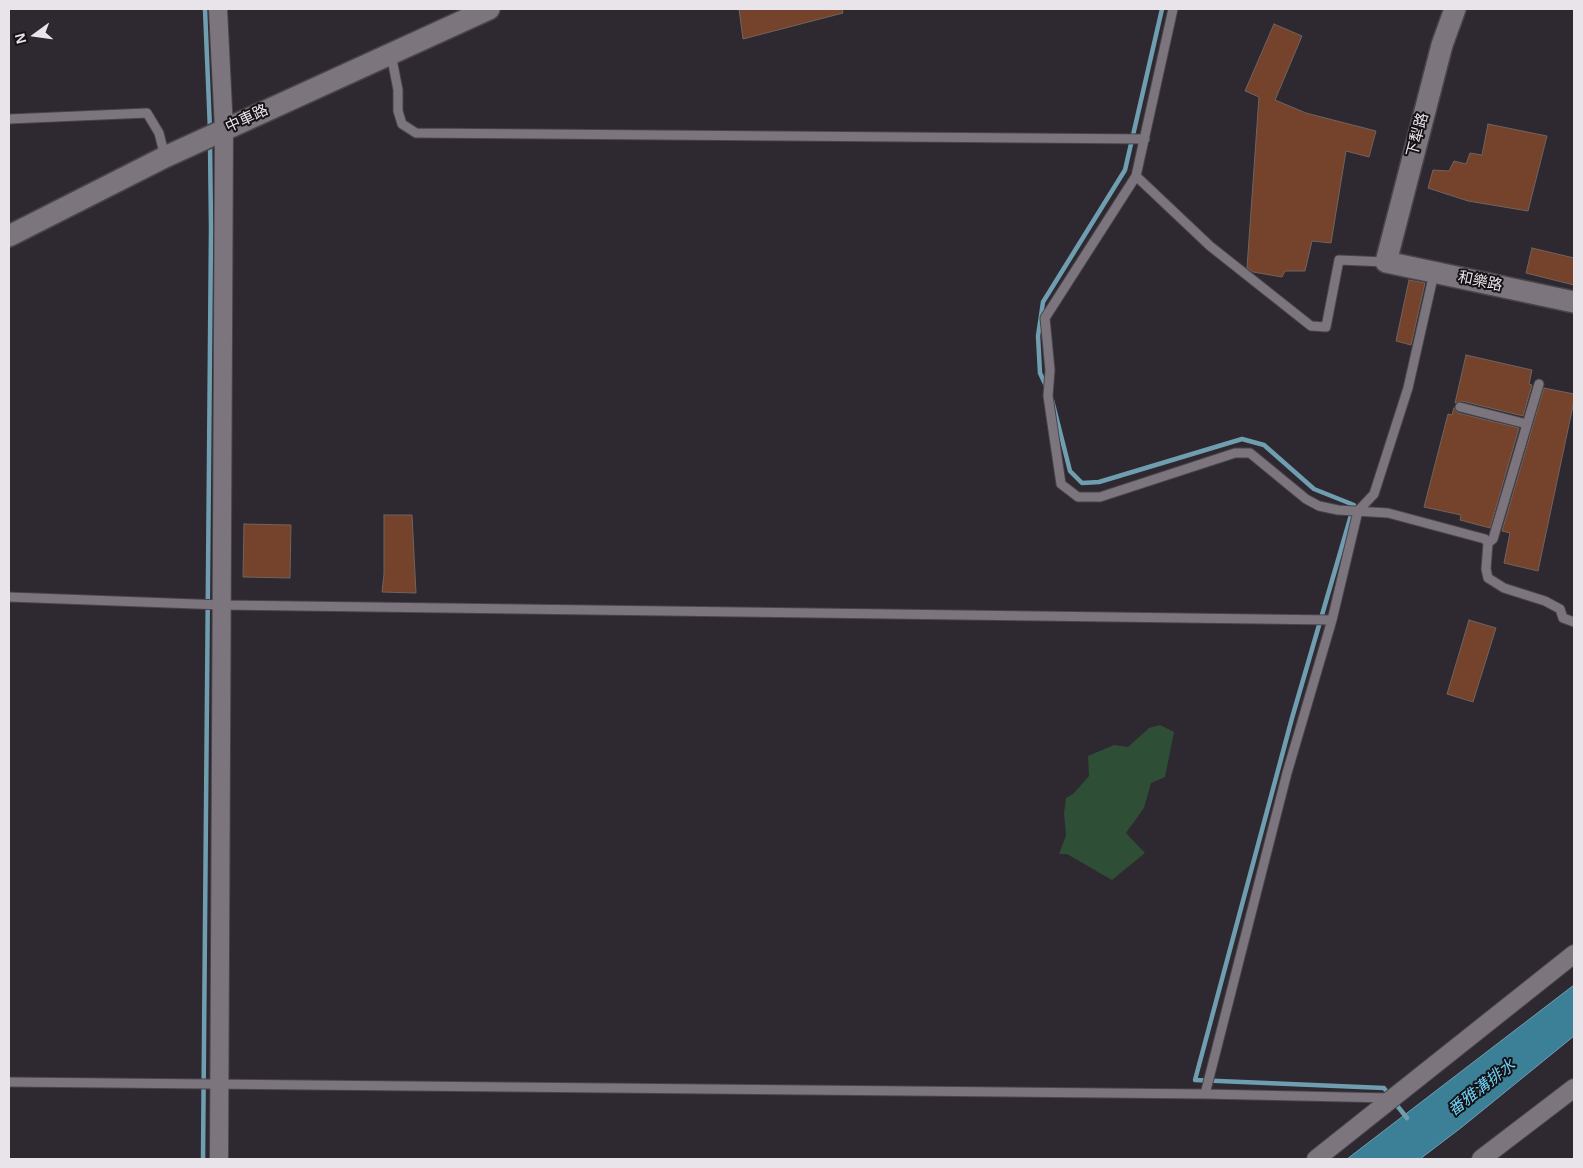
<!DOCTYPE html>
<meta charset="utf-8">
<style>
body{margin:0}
#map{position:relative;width:1583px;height:1168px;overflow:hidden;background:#2e2830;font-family:Helvetica,sans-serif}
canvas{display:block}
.frame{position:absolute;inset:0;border:10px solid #e9e4ea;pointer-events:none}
.north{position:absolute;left:10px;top:10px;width:50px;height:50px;-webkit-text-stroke:4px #151215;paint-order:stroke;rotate:256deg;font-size:14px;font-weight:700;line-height:20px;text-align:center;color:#e9e4ea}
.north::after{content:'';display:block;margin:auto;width:18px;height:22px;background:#e9e4ea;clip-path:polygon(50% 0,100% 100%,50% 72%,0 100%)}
</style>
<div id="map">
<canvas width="1583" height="1168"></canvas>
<div class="frame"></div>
<div class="north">N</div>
</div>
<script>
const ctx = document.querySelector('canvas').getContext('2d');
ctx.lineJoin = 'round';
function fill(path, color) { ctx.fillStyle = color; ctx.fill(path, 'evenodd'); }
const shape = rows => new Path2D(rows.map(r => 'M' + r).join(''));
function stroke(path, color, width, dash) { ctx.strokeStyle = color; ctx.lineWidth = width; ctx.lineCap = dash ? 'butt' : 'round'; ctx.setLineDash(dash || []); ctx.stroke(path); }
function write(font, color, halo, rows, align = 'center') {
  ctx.font = font + ' Helvetica,"Noto Sans TC",sans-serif'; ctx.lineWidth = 4; ctx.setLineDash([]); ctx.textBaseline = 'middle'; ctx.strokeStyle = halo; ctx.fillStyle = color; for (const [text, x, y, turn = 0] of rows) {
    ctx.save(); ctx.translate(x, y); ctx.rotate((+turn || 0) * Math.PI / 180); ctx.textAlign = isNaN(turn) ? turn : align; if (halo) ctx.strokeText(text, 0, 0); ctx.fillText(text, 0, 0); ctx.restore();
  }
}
const green = shape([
 [1160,725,1174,732,1165,777,1151,783,1144,808,1126,833,1145,853,1112,880,1067,854,1059,854,1066,835,1064,813,1066,798,1073,794,1089,776,1088,756,1114,745,1128,747,1149,728]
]);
const water = shape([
 [1574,985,1574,1036,1462,1127,1420,1159,1347,1159,1574,985]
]);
const stream = shape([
 [205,9,210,130],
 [1047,388,1040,373,1038,336,1043,302,1125,170,1162,9],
 [1052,400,1070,471,1082,483,1099,482,1242,439,1264,445,1314,489,1354,505,1292,718,1195,1080,1384,1088,1390,1096],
 [1395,1103,1407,1118],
 [203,1159,211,228,210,143]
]);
const building = shape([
 [739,9,842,9,843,13,743,39,739,9],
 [1274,24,1302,36,1275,100,1306,113,1376,131,1369,157,1346,151,1331,243,1312,241,1305,271,1285,271,1282,277,1253,272,1247,268,1259,97,1245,91,1274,24],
 [1488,124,1547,136,1528,211,1468,201,1428,188,1433,170,1449,171,1454,161,1466,164,1470,153,1482,155,1488,124],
 [1532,248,1574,258,1574,285,1526,273,1532,248],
 [1409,280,1425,283,1411,345,1396,341,1409,280],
 [1466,355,1532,370,1529,384,1532,385,1523,416,1462,401,1455,403,1466,355],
 [1544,388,1574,394,1574,401,1538,571,1504,563,1510,533,1502,531,1544,388],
 [1454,408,1458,413,1519,428,1490,528,1460,520,1461,515,1424,507,1448,414,1452,415,1454,408],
 [384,515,412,515,416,593,382,592,384,574,384,515],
 [244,524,291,525,290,578,243,577,244,524],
 [1469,620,1496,628,1473,702,1447,694,1469,620]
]);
const service = shape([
 [1173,9,1136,176,1045,318,1050,370,1048,396,1061,484,1078,497,1100,497,1235,453,1250,453,1306,499,1319,506,1338,510,1388,513,1485,539,1488,543,1486,569,1488,578,1504,588,1545,601,1560,609,1563,618,1574,622],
 [391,54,398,90,398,111,402,124,416,133,1145,139],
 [9,119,147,113,159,133,165,157],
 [1136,176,1210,246,1311,326,1326,327,1339,260,1386,262],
 [1460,407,1527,424],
 [1488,543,1493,539,1539,384],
 [9,597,222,605,1332,620],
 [9,1082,1205,1094,1391,1098],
 [1205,1094,1287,773,1332,620,1358,511,1374,494,1408,388,1434,273]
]);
const minor = shape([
 [218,9,224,129,219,1159],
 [1316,1159,1574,954],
 [1481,1159,1574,1088]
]);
const tertiary = shape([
 [1455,9,1442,45,1386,262,1574,302],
 [9,236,165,157,489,9]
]);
const streetNames = [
 ["中車路",247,119,-25],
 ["下犁路",1418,135,-75],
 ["和樂路",1480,282,12]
];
const waterNames = [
 ["番雅溝排水",1482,1088,-38]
];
fill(green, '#2f4e36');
fill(water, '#3c8098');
stroke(water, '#709eb1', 1);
stroke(stream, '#709eb1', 4.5);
fill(building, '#75432b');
stroke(building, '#6f645f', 1);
stroke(service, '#49444a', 11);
stroke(minor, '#49444a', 20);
stroke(tertiary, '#49444a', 24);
stroke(service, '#7c757e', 9);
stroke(minor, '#7c757e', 18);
stroke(tertiary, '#7c757e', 21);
write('15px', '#e9e4ea', '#151215', streetNames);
write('italic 16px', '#6ed4f8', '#151215', waterNames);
</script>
